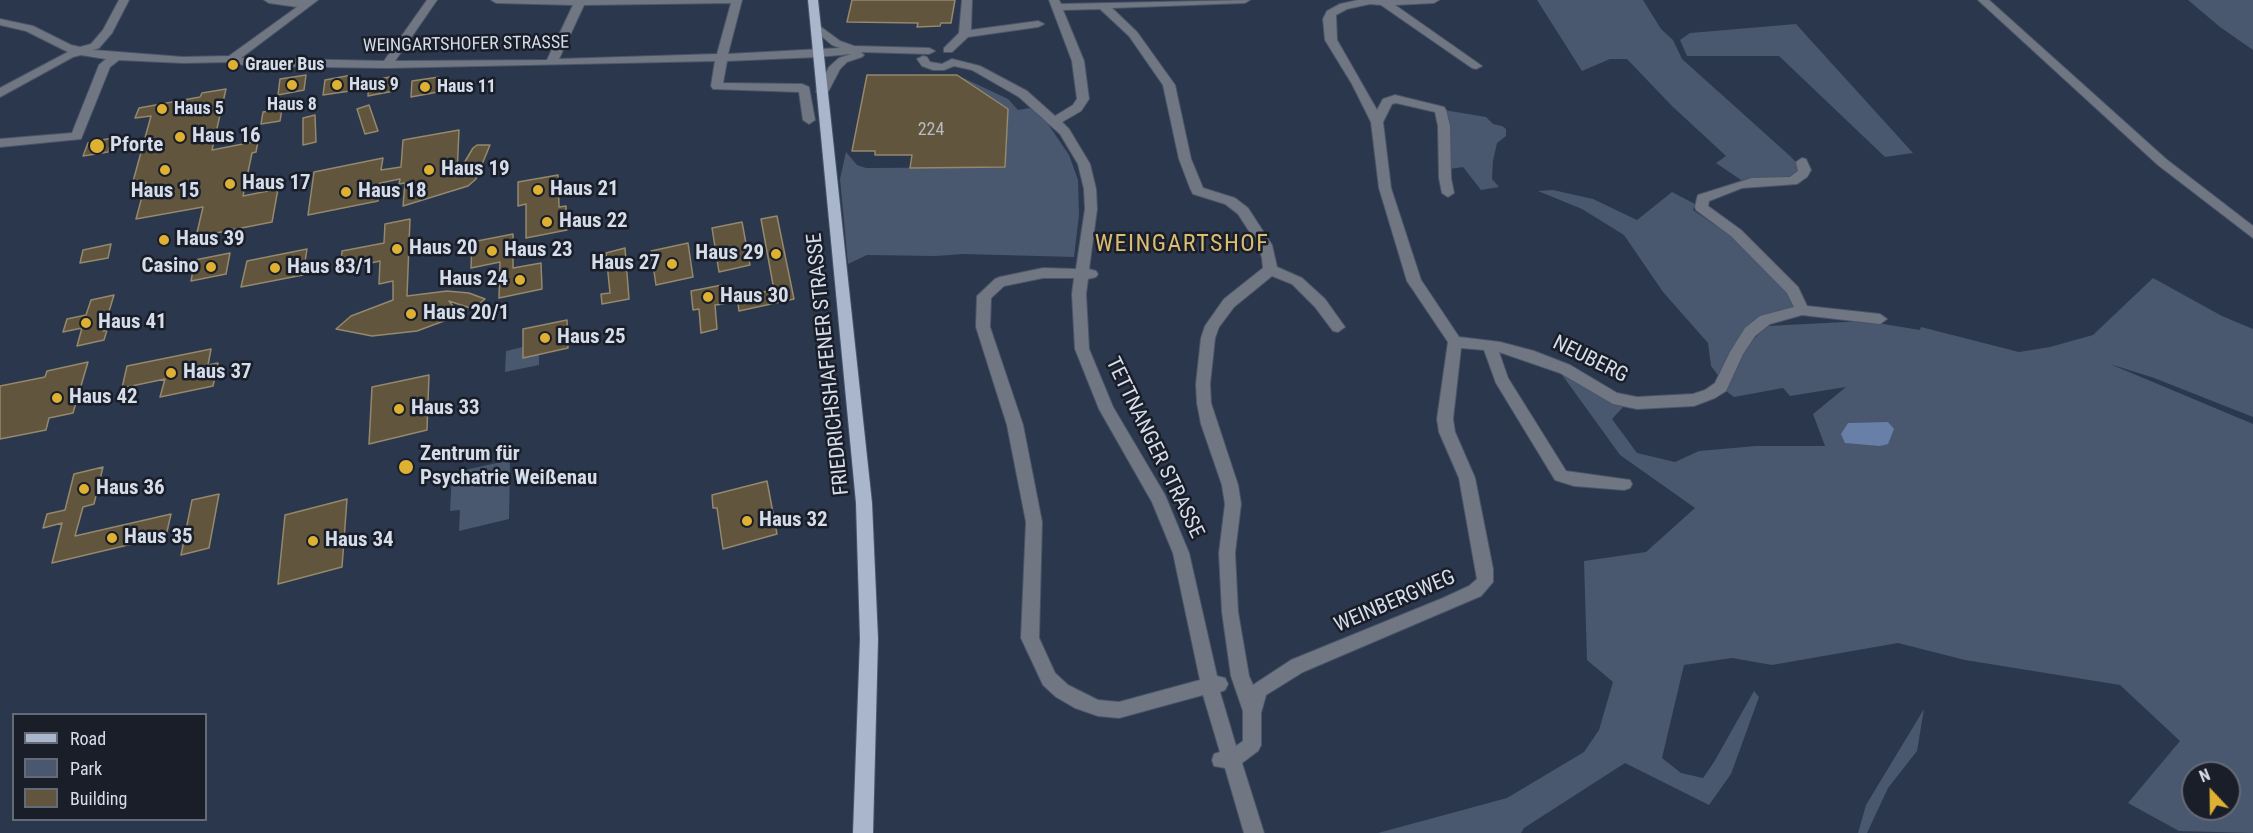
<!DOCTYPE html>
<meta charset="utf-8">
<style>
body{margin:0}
#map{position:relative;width:2253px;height:833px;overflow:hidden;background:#2b374c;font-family:"Roboto Condensed",sans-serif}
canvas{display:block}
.legend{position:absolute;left:12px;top:713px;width:195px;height:108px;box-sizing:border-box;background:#191e28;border:2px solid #646a76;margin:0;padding:8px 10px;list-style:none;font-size:18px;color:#d5ddeb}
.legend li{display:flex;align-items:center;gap:12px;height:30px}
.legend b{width:30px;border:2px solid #646a76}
.north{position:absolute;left:2181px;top:761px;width:60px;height:60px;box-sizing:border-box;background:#191e28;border:2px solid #646a76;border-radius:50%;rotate:338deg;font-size:16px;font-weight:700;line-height:24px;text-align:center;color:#d5ddeb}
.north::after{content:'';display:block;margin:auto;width:21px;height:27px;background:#deb133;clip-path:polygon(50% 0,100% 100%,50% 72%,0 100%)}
</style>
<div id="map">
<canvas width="2253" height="833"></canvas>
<ul class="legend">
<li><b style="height:8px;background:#a9b6cc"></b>Road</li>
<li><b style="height:16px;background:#49576f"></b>Park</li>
<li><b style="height:16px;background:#61563d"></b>Building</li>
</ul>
<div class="north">N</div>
</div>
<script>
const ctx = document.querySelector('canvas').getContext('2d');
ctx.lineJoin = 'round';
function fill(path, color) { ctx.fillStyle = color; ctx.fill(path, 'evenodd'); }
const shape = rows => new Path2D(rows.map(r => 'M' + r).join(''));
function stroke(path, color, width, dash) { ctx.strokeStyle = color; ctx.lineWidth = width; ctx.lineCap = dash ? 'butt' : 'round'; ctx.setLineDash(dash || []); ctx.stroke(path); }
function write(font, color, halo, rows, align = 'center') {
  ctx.font = font + ' "Roboto Condensed",sans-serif'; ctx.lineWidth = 5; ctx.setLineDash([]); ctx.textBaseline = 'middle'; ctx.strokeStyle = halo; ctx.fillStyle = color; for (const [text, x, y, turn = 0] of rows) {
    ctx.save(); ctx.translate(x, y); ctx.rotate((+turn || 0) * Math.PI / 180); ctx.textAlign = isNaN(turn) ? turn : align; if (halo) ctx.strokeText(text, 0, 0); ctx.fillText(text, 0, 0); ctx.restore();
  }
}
const green = shape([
 [1537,0,1643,0,1661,29,1673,40,1682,59,1790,156,1799,165,1799,172,1795,176,1741,180,1716,163,1726,156,1672,106,1627,59,1610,59,1582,71],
 [2188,0,2253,0,2253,50,2220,27],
 [1796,24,1913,153,1885,157,1779,56,1687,56,1680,40,1690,33],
 [957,75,1008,99,1018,110,1030,108,1048,124,1069,155,1078,180,1079,215,1074,257,964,254,935,256,867,255,848,264,840,179,846,152,857,165,866,168,1005,167,1008,109],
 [1444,110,1486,117,1493,124,1502,126,1506,129,1506,136,1497,143,1493,161,1492,179,1499,187,1481,190,1463,167,1450,169],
 [1553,190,1593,199,1637,220,1672,192,1695,204,1693,210,1718,227,1736,233,1795,299,1791,311,1760,317,1720,378,1711,366,1708,343,1663,292,1624,235,1582,209,1538,191],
 [2153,278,2222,316,2253,329,2253,417,2154,378,2110,364,2253,424,2253,833,2179,831,2128,803,2180,741,2120,685,1965,660,1898,643,1772,665,1732,658,1684,665,1662,758,1681,773,1703,778,1714,762,1754,691,1759,697,1731,774,1709,805,1625,763,1524,828,1521,833,1378,833,1507,798,1584,752,1599,730,1613,682,1587,660,1584,561,1646,552,1695,508,1620,455,1560,372,1625,405,1612,419,1637,453,1675,462,1699,451,1756,446,1825,446,1813,414,1846,387,1790,396,1783,388,1734,397,1726,391,1744,349,1767,326,1865,321,1920,330,1921,327,2019,352,2050,347,2093,335],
 [2193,773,2229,773,2229,809,2193,809],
 [523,347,539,354,539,365,505,372,506,351],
 [510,460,509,519,459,531,460,510,450,511,452,473],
 [1924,709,1917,751,1888,788,1867,833,1858,833,1866,805]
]);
const water = shape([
 [1888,422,1894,429,1888,444,1880,446,1845,443,1841,434,1848,423]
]);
const building = shape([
 [852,0,955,0,951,23,941,23,940,26,917,27,918,23,847,22,852,0],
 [306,75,304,90,278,95,280,79,306,75],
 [352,75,350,91,323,95,325,80,352,75],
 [867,75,957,75,1008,109,1005,167,910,168,912,155,875,155,875,151,852,151,867,75],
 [395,76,394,91,368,96,369,81,395,76],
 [439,77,438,92,411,97,412,81,439,77],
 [226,89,212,150,258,141,256,152,252,153,243,196,278,189,272,222,196,237,203,207,136,219,146,182,132,185,151,116,135,118,139,108,200,97,202,93,226,89],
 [369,105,378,131,365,134,357,109,369,105],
 [282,109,280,121,261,124,263,112,282,109],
 [315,115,316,142,303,145,303,118,315,115],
 [459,130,457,175,473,148,477,145,490,145,476,179,468,186,403,206,405,183,399,184,400,179,380,183,378,201,308,215,314,172,383,158,381,170,401,167,403,140,459,130],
 [112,138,108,152,83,156,88,143,112,138],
 [558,175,559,207,566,206,567,230,526,238,526,204,518,206,518,182,558,175],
 [777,216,794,299,739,311,737,297,774,290,761,219,777,216],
 [410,219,407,296,447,291,469,293,485,299,473,309,449,301,460,315,417,331,372,336,336,329,351,316,393,300,393,281,379,284,380,261,340,270,342,251,384,243,385,224,410,219],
 [742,222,750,265,719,272,712,228,742,222],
 [513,234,513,268,541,263,542,289,499,298,500,262,471,268,472,242,513,234],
 [688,243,693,277,656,285,651,251,688,243],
 [111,244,108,258,80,263,83,250,111,244],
 [625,248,629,299,602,304,601,294,610,293,606,253,625,248],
 [307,249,303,275,241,287,247,261,307,249],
 [230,253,226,274,191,281,195,260,230,253],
 [722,285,724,304,715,305,717,329,701,333,699,309,693,310,691,291,722,285],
 [114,295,103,331,107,330,104,340,77,346,82,328,63,332,67,319,86,315,91,300,114,295],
 [567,320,568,348,523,358,523,329,567,320],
 [211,349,208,365,218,363,213,386,160,397,165,379,122,388,127,366,211,349],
 [88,362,73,413,49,418,46,430,0,439,0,386,45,377,47,371,88,362],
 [429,375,427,430,369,444,372,387,429,375],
 [103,467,94,504,83,507,75,536,171,514,166,536,52,563,62,523,43,528,47,514,65,510,74,474,103,467],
 [767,481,777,534,723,549,717,508,713,508,712,495,767,481],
 [219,494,209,548,181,555,192,500,219,494],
 [347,499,342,567,278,584,285,515,347,499]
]);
const minor = shape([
 [119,0,129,0,112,33,99,48,93,50,183,57,229,56,297,7,269,3,264,0,318,0,241,58,384,61,427,0,437,0,395,61,547,60,573,5,496,3,491,0,742,0,728,54,840,48,832,45,813,29,813,25,817,24,840,41,854,46,929,48,935,51,929,54,861,52,864,55,862,57,847,62,840,69,828,92,822,96,816,92,829,67,839,58,851,54,818,57,727,61,723,83,802,84,809,87,815,120,809,124,803,120,799,92,713,89,711,86,715,61,387,68,247,66,232,62,183,63,119,60,110,67,81,139,0,147,0,139,72,133,99,65,106,59,81,55,73,57,0,97,0,88,68,52,26,31,0,25,0,19,33,26,71,45,80,47,91,44,103,30,119,0],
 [731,3,717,54,559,59,584,5,731,3],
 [962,0,972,0,971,30,1038,21,1044,24,1038,27,968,37,952,52,944,52,944,48,959,33,962,0],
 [1049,0,1059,0,1061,4,1250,0,1245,3,1112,8,1137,32,1175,85,1191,159,1203,188,1235,198,1248,208,1272,245,1277,267,1302,278,1325,299,1345,327,1338,332,1333,331,1315,307,1292,284,1272,276,1234,307,1219,327,1215,338,1210,384,1211,403,1238,485,1241,504,1235,553,1238,612,1249,676,1253,685,1291,660,1443,598,1469,586,1477,579,1459,478,1439,432,1437,419,1448,342,1407,281,1379,188,1371,122,1352,84,1325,40,1323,19,1327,11,1340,4,1358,0,1439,0,1434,3,1395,5,1482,66,1476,69,1472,68,1381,5,1370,4,1347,9,1336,15,1337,40,1377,110,1383,99,1395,95,1444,107,1446,110,1450,126,1451,178,1454,193,1448,197,1442,193,1439,178,1438,126,1435,112,1396,103,1392,104,1383,122,1391,188,1421,280,1459,337,1500,342,1534,351,1570,365,1617,393,1637,397,1693,394,1705,390,1715,383,1730,352,1745,328,1760,316,1794,307,1787,293,1731,236,1696,210,1695,207,1697,198,1698,195,1752,178,1790,177,1798,171,1796,162,1802,158,1806,159,1811,170,1807,177,1797,184,1742,188,1709,201,1708,206,1741,230,1798,287,1807,306,1880,314,1887,319,1880,324,1802,315,1770,324,1755,336,1743,354,1726,391,1715,398,1694,406,1637,409,1613,404,1560,373,1499,352,1508,378,1566,471,1630,480,1632,484,1630,488,1624,490,1574,486,1555,480,1496,383,1484,350,1461,348,1453,419,1455,432,1475,478,1493,569,1493,582,1481,596,1303,672,1266,695,1261,713,1261,745,1258,751,1242,763,1264,833,1244,833,1225,768,1214,766,1212,760,1214,754,1220,752,1203,695,1119,718,1098,716,1075,708,1056,697,1043,685,1021,638,1026,522,1007,425,976,327,977,296,995,279,1000,277,1043,268,1076,269,1085,209,1084,189,1078,164,1060,134,1019,97,972,70,954,66,944,70,933,70,922,66,917,59,923,56,927,57,930,62,942,64,952,59,980,66,1027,91,1055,116,1073,105,1077,99,1072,61,1049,0],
 [1100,9,1129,36,1163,85,1179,159,1190,188,1193,194,1225,204,1238,214,1258,245,1262,258,1263,268,1224,299,1205,326,1201,338,1196,384,1197,403,1201,424,1222,485,1225,504,1219,553,1222,612,1231,676,1243,711,1243,741,1236,746,1220,692,1225,690,1228,684,1225,678,1217,676,1189,553,1165,495,1113,407,1089,349,1086,294,1088,279,1096,277,1098,274,1096,271,1089,269,1097,209,1096,189,1090,164,1069,129,1062,122,1081,111,1089,99,1084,61,1063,10,1100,9],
 [1043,278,1074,278,1072,294,1075,349,1099,409,1152,502,1173,553,1200,680,1119,702,1098,700,1068,685,1055,673,1039,638,1042,522,1023,425,990,327,991,298,1004,286,1043,278],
 [1978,0,1989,0,2166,159,2253,226,2253,238,2158,165,1978,0]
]);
const major = shape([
 [808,0,818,0,872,503,878,639,873,833,853,833,860,639,856,503,808,0]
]);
const markers = [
 [233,65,6,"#deb133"],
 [292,85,6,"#deb133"],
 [337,85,6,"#deb133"],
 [425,87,6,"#deb133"],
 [162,109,6,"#deb133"],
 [180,137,6,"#deb133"],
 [97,146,8,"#deb133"],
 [165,170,6,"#deb133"],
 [429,170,6,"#deb133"],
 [230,184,6,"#deb133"],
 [538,190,6,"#deb133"],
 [346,192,6,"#deb133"],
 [547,222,6,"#deb133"],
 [164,240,6,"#deb133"],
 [397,249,6,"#deb133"],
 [492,251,6,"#deb133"],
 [776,254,6,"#deb133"],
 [672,264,6,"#deb133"],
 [211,267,6,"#deb133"],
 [275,268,6,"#deb133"],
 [520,280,6,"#deb133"],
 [708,297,6,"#deb133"],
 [411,314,6,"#deb133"],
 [86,323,6,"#deb133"],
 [545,338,6,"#deb133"],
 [171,373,6,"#deb133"],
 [57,398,6,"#deb133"],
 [399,409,6,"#deb133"],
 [406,467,8,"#deb133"],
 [84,489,6,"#deb133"],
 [747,521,6,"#deb133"],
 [112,538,6,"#deb133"],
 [313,541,6,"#deb133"]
];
const farStreetnames = [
 ["WEINGARTSHOFER STRASSE",466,45,-1]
];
const farPoinames = [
 ["Grauer Bus",245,65],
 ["Haus 9",349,85],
 ["Haus 11",437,87],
 ["Haus 8",292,105,"center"],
 ["Haus 5",174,109]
];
const numberNames = [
 ["224",931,130]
];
const poiNames = [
 ["Haus 16",192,137],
 ["Pforte",110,146],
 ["Haus 19",441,170],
 ["Haus 17",242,184],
 ["Haus 21",550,190],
 ["Haus 15",165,192,"center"],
 ["Haus 18",358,192],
 ["Haus 22",559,222],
 ["Haus 39",176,240],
 ["Haus 20",409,249],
 ["Haus 23",504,251],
 ["Haus 29",764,254,"right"],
 ["Haus 27",660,264,"right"],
 ["Casino",199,267,"right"],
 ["Haus 83/1",287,268],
 ["Haus 24",508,280,"right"],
 ["Haus 30",720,297],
 ["Haus 20/1",423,314],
 ["Haus 41",98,323],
 ["Haus 25",557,338],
 ["Haus 37",183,373],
 ["Haus 42",69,398],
 ["Haus 33",411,409],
 ["Zentrum für",420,455],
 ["Psychatrie Weißenau",420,479],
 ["Haus 36",96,489],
 ["Haus 32",759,521],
 ["Haus 35",124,538],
 ["Haus 34",325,541]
];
const streetNames = [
 ["NEUBERG",1590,360,26],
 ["FRIEDRICHSHAFENER STRASSE",829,364,-96],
 ["TETTNANGER STRASSE",1154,448,64],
 ["WEINBERGWEG",1395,602,-23]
];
const quarterNames = [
 ["WEINGARTSHOF",1182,245]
];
fill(green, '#49576f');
fill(water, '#687fa8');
fill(building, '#61563d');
stroke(building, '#94886d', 1.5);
stroke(minor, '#4a5569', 2);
stroke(major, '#4a5569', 2);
fill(minor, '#717782');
fill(major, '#a9b6cc');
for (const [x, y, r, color] of markers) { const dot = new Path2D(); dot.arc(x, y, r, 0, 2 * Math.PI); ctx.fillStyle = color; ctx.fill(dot); stroke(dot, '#191e28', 2); }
write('18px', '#d5ddeb', '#191e28', farStreetnames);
write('bold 18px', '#d5ddeb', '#191e28', farPoinames, 'left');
write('18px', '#b8bbc0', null, numberNames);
write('bold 21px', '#d5ddeb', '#191e28', poiNames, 'left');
write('21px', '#d5ddeb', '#191e28', streetNames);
ctx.letterSpacing = '1.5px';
write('24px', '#dbbc72', '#191e28', quarterNames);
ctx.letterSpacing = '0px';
</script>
